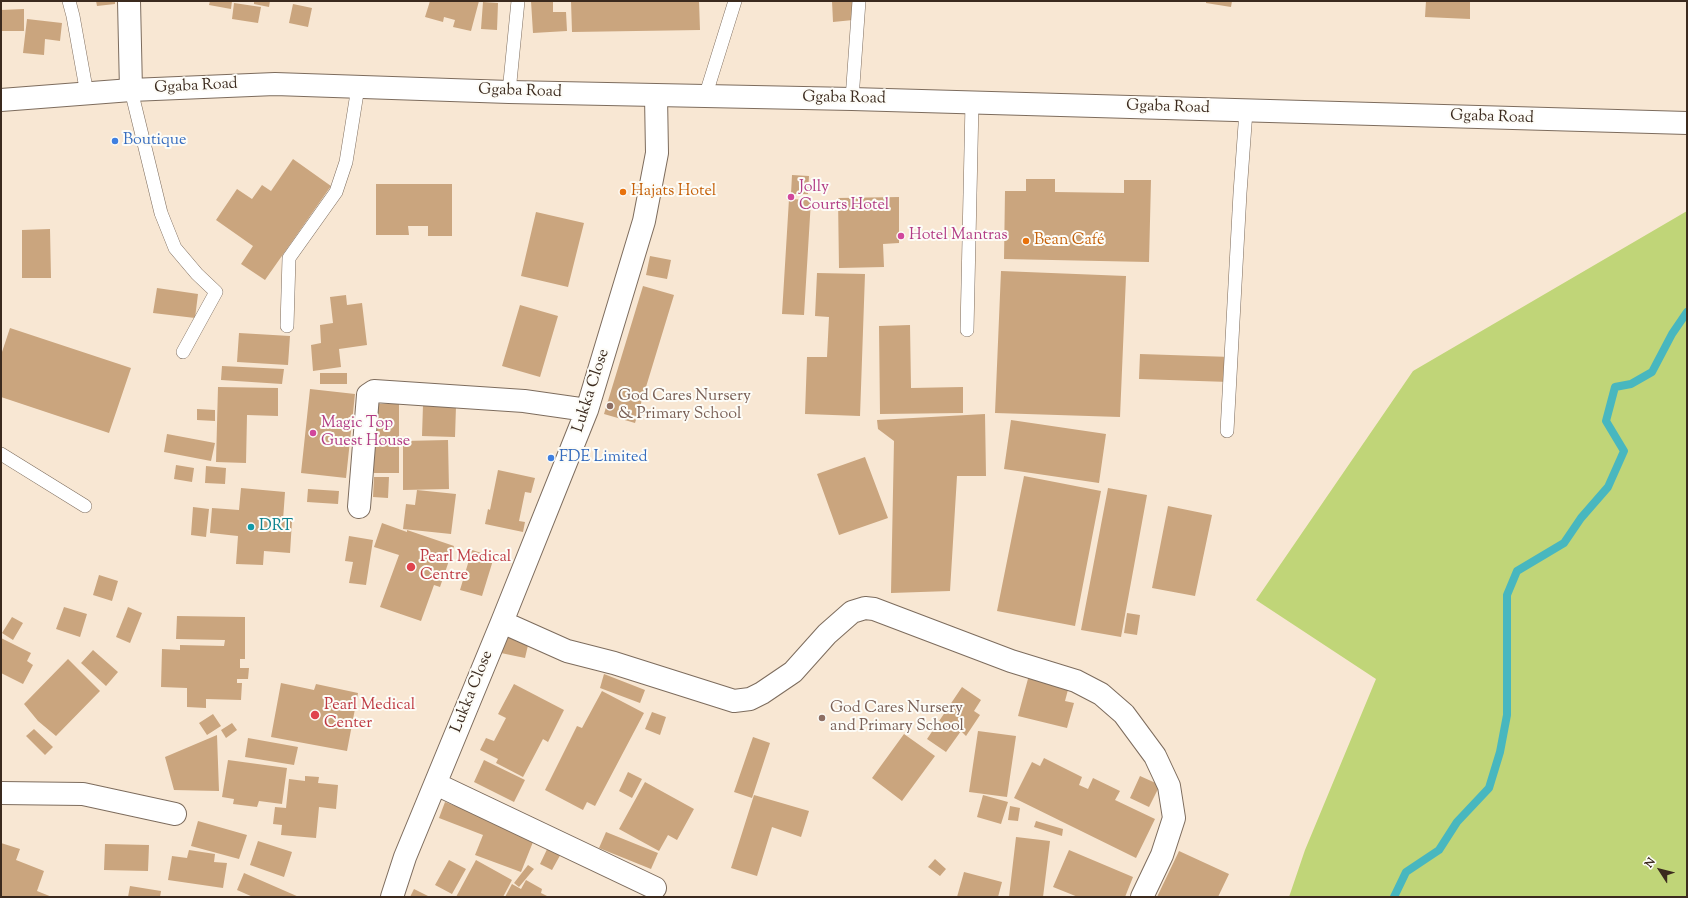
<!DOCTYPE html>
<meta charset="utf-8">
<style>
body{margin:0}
#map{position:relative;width:1688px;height:898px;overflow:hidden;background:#f8e7d3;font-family:"Sorts Mill Goudy",serif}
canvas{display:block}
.frame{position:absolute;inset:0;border:2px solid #3b2a1e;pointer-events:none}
.north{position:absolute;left:1640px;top:850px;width:40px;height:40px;-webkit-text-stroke:3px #fdfcf7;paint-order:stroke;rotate:306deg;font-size:11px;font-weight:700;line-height:16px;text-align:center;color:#3b2a1e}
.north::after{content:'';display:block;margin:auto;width:14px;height:18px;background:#3b2a1e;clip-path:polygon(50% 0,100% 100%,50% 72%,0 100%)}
</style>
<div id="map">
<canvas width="1688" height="898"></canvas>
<div class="frame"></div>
<div class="north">N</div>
</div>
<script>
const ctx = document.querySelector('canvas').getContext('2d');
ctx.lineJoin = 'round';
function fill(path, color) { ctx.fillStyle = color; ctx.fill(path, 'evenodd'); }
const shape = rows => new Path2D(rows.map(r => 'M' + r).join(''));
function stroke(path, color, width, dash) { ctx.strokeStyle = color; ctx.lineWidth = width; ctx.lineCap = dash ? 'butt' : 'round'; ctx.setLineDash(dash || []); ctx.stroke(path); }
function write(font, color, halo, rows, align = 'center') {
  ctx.font = font + ' "Sorts Mill Goudy",serif'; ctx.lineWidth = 4; ctx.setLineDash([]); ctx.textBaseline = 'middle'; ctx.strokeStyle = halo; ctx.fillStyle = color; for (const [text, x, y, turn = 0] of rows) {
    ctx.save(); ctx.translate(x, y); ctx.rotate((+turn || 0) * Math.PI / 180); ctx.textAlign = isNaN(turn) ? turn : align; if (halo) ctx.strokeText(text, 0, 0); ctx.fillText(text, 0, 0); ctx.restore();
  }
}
const green = shape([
 [1687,211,1687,897,1289,897,1305,850,1376,679,1256,600,1413,371]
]);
const stream = shape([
 [1394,897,1406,872,1439,850,1457,822,1489,788,1500,752,1507,715,1507,595,1517,571,1564,543,1581,518,1608,487,1624,451,1606,421,1615,387,1631,384,1652,372,1672,334,1687,312]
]);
const building = shape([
 [96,1,115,1,115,4,97,6],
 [210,1,232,1,231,9,209,5],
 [254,1,270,1,269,7,254,4],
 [430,1,479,1,471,31,453,27,455,20,444,17,443,22,425,17],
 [531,1,553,1,553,12,566,12,567,31,533,33],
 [571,1,699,1,700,30,572,32],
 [832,1,852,1,853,20,833,22],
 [1206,1,1232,1,1231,7,1206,3],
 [1426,1,1470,1,1470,19,1425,17],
 [483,2,498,3,497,30,481,29],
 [234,3,261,7,258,23,232,19],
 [293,4,312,8,308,27,289,23],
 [24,9,24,31,1,31,1,10],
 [27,19,62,23,60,41,45,39,44,55,23,53],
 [293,159,331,186,265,280,241,264,253,246,216,220,237,189,252,199,262,185,271,191],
 [792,175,809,176,808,194,791,194],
 [1026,179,1055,179,1055,192,1124,193,1124,180,1151,180,1149,262,1004,259,1005,191,1026,191],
 [376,184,452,184,452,236,428,236,428,226,408,226,409,235,376,235],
 [899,197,899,243,883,244,884,267,839,268,838,198],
 [789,199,811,200,804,315,782,314],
 [536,212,584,223,568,287,521,276],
 [50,229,51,278,22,278,22,230],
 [650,256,671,260,667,279,646,275],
 [1001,271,1126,276,1120,417,995,413],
 [817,273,865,274,860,416,805,414,807,357,827,357,829,317,815,316],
 [643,286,674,295,635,423,604,414],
 [157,288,198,294,195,318,153,313],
 [346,295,347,305,362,303,367,345,339,349,341,367,313,371,311,345,321,343,320,325,333,323,330,297],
 [520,305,558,316,540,377,502,366],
 [910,325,911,388,963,387,963,413,880,414,879,326],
 [10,328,131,368,109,433,1,397,1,355],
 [239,333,290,336,288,365,237,362],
 [1140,354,1231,357,1229,382,1139,379],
 [222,366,284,369,282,384,221,380],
 [320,373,347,373,347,384,320,384],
 [218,387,278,388,278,416,247,415,246,463,216,462],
 [310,389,355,394,346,478,301,473],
 [373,404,399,404,399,473,374,473],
 [423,405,456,406,455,437,422,436],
 [197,409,215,410,215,421,197,420],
 [985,414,986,476,957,476,950,591,891,593,894,441,878,429,877,420],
 [1011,420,1106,434,1099,483,1004,469],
 [167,434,215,443,211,461,164,452],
 [448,440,449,489,403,490,403,441],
 [865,457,888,518,839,535,817,474],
 [176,465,194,468,192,482,174,479],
 [206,466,226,468,225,484,205,483],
 [498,470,535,478,531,493,525,492,519,521,525,522,523,532,485,524,488,509,490,510],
 [1024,476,1101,491,1075,626,997,611],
 [374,477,389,477,388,498,373,497],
 [241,488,285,492,283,520,292,521,290,553,264,551,263,565,236,564,238,536,210,533,212,508,239,510],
 [1108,488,1147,495,1121,637,1081,630],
 [308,489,339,491,338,504,307,502],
 [417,490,456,494,451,534,403,529,406,504,415,505],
 [1168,506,1212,515,1195,596,1152,588],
 [193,507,209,509,206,537,191,535],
 [382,523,407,532,407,530,454,546,440,587,434,585,421,621,380,607,399,555,374,547],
 [349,536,373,540,366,585,349,583,353,562,345,561],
 [472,550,494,557,482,596,460,590],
 [99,575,118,581,112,601,93,595],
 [64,607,87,614,80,637,56,629],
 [128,607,142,613,130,643,116,637],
 [1127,613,1140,615,1137,635,1124,633],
 [177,616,245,617,245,659,240,659,240,668,249,668,248,679,237,679,237,683,242,683,241,700,206,699,206,708,187,707,187,688,161,687,162,649,180,650,180,645,224,646,225,640,176,639],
 [12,617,23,623,13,640,2,633],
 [504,636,529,641,525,658,501,653],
 [1,638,31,653,27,661,33,665,23,684,1,673],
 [93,650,118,672,106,686,81,663],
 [68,659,100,691,56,736,38,721,24,704],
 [604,674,645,690,640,703,600,688],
 [1029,675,1069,686,1065,701,1074,703,1067,728,1018,716],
 [281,683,314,690,316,684,358,693,347,751,271,737],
 [514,684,564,710,548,742,543,739,523,777,496,763,498,759,480,750,486,738,494,741,506,718,498,714],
 [962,687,981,700,974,711,980,715,966,736,961,731,946,752,927,739],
 [602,691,644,713,595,806,587,802,583,810,545,790,577,726,582,728],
 [652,712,666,717,660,735,645,729],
 [213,714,221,726,207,735,199,723],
 [232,723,237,730,226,738,221,730],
 [34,729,53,747,45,755,26,736],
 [978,731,1016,736,1007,797,969,792],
 [904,734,935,756,902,801,872,778],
 [217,735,219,791,174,790,165,757],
 [753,737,770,743,752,798,734,792],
 [248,738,298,747,294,765,245,757],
 [1044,758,1082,777,1079,785,1088,789,1093,778,1120,791,1115,800,1155,819,1136,858,1014,798,1032,762,1040,766],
 [228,760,287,768,282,804,259,801,257,807,233,804,234,799,222,797],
 [484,760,525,780,514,802,474,782],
 [628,772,642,779,632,798,619,791],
 [305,776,319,777,318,783,338,785,336,809,319,807,316,838,281,835,282,825,273,824,275,807,286,808,289,779,305,781],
 [1140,776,1160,785,1149,807,1130,798],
 [645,782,694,809,677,840,668,835,659,851,619,829],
 [754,795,809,811,801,837,772,827,757,876,731,868],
 [983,795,1008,802,1001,824,977,817],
 [445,802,535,837,521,872,475,855,483,835,439,818],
 [1010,806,1020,808,1018,821,1008,820],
 [198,821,247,835,239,859,191,846],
 [1036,821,1063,829,1062,836,1034,827],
 [606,832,658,853,651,869,599,848],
 [1016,837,1050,841,1043,897,1009,897],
 [258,841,292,852,284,877,250,865],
 [1,843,20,849,16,860,44,871,37,891,52,897,1,897],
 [550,843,563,850,552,870,540,864],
 [105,844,149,845,148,871,104,870],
 [189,850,215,854,214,862,227,863,223,888,168,880,172,856,187,858],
 [1069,850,1133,877,1125,897,1078,897,1053,887],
 [1179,851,1229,874,1218,897,1157,897],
 [935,859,946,869,940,876,928,867],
 [449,860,466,869,452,894,435,885],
 [476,860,512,880,503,897,456,897],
 [528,865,534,869,519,887,514,883],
 [964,872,1002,882,998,897,957,897],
 [244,873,299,897,253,897,237,890],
 [526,880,542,889,541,893,549,897,505,897,512,884,521,889],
 [130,886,161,891,160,897,128,897],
 [414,889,430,897,410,897]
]);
const lane = shape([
 [69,1,73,16,87,94],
 [131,90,161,213,175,248,197,274,216,292,183,352],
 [509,92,518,1],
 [705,97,735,1],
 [852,99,859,1],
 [287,326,289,258,336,192,346,162,358,87],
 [967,330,972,103],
 [1227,431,1240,193,1246,111],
 [1,454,85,506]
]);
const street = shape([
 [129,1,131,90],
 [359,507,368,395,374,391,524,401,587,410],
 [502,622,567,651,614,663,734,701,750,699,762,693,793,672,827,634,852,612,865,608,874,609,1011,661,1076,681,1101,694,1124,714,1155,756,1169,786,1174,818,1162,855,1142,897],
 [436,784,655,888],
 [1,793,83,794,175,814],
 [392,897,405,857,502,622,587,410,644,221,657,153,656,96]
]);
const secondary = shape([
 [1,100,131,90,275,84,509,92,852,99,1687,123]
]);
const markers = [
 [115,141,4,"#3f7fe0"],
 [623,192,4,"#e8710a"],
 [791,197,4,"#d1479c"],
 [901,236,4,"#d1479c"],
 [1026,241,4,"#e8710a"],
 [610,406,4,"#8d6e63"],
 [313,433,4,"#d1479c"],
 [551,458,4,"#3f7fe0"],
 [251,527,4,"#0f9aa8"],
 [411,567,5,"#e0444e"],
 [315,715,5,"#e0444e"],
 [822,718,4,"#8d6e63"]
];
const streetNames = [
 ["Ggaba Road",196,87,-3],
 ["Ggaba Road",520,92,2],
 ["Ggaba Road",844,99,1],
 ["Ggaba Road",1168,108,2],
 ["Ggaba Road",1492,118,2],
 ["Lukka Close",592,391,-72],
 ["Lukka Close",473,692,-68]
];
const shopNames = [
 ["Boutique",123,141],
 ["FDE Limited",559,458]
];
const hotelNames = [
 ["Jolly",799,188],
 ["Courts Hotel",799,206],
 ["Hotel Mantras",909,236],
 ["Magic Top",321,424],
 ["Guest House",321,442]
];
const foodNames = [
 ["Hajats Hotel",631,192],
 ["Bean Café",1034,241]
];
const educationNames = [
 ["God Cares Nursery",618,397],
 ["& Primary School",618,415],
 ["God Cares Nursery",830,709],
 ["and Primary School",830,727]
];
const cultureNames = [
 ["DRT",259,527]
];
const healthNames = [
 ["Pearl Medical",420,558],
 ["Centre",420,576],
 ["Pearl Medical",324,706],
 ["Center",324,724]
];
fill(green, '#c0d578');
stroke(stream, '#48b7bf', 8);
fill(building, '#caa57e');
stroke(lane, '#7d6c5d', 14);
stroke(street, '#7d6c5d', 24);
stroke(secondary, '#7d6c5d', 24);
stroke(lane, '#fff', 13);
stroke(street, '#fff', 22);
stroke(secondary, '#fff', 22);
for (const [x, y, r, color] of markers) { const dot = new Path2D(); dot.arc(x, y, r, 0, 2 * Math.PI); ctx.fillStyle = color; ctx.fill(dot); stroke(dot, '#fdfcf7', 1.5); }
write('16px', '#3b2a1e', '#fdfcf7', streetNames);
write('16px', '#366cbe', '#fdfcf7', shopNames, 'left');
write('16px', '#b23c85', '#fdfcf7', hotelNames, 'left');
write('16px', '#c56008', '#fdfcf7', foodNames, 'left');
write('16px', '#785e54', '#fdfcf7', educationNames, 'left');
write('16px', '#0d838f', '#fdfcf7', cultureNames, 'left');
write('16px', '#be3a42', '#fdfcf7', healthNames, 'left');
</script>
